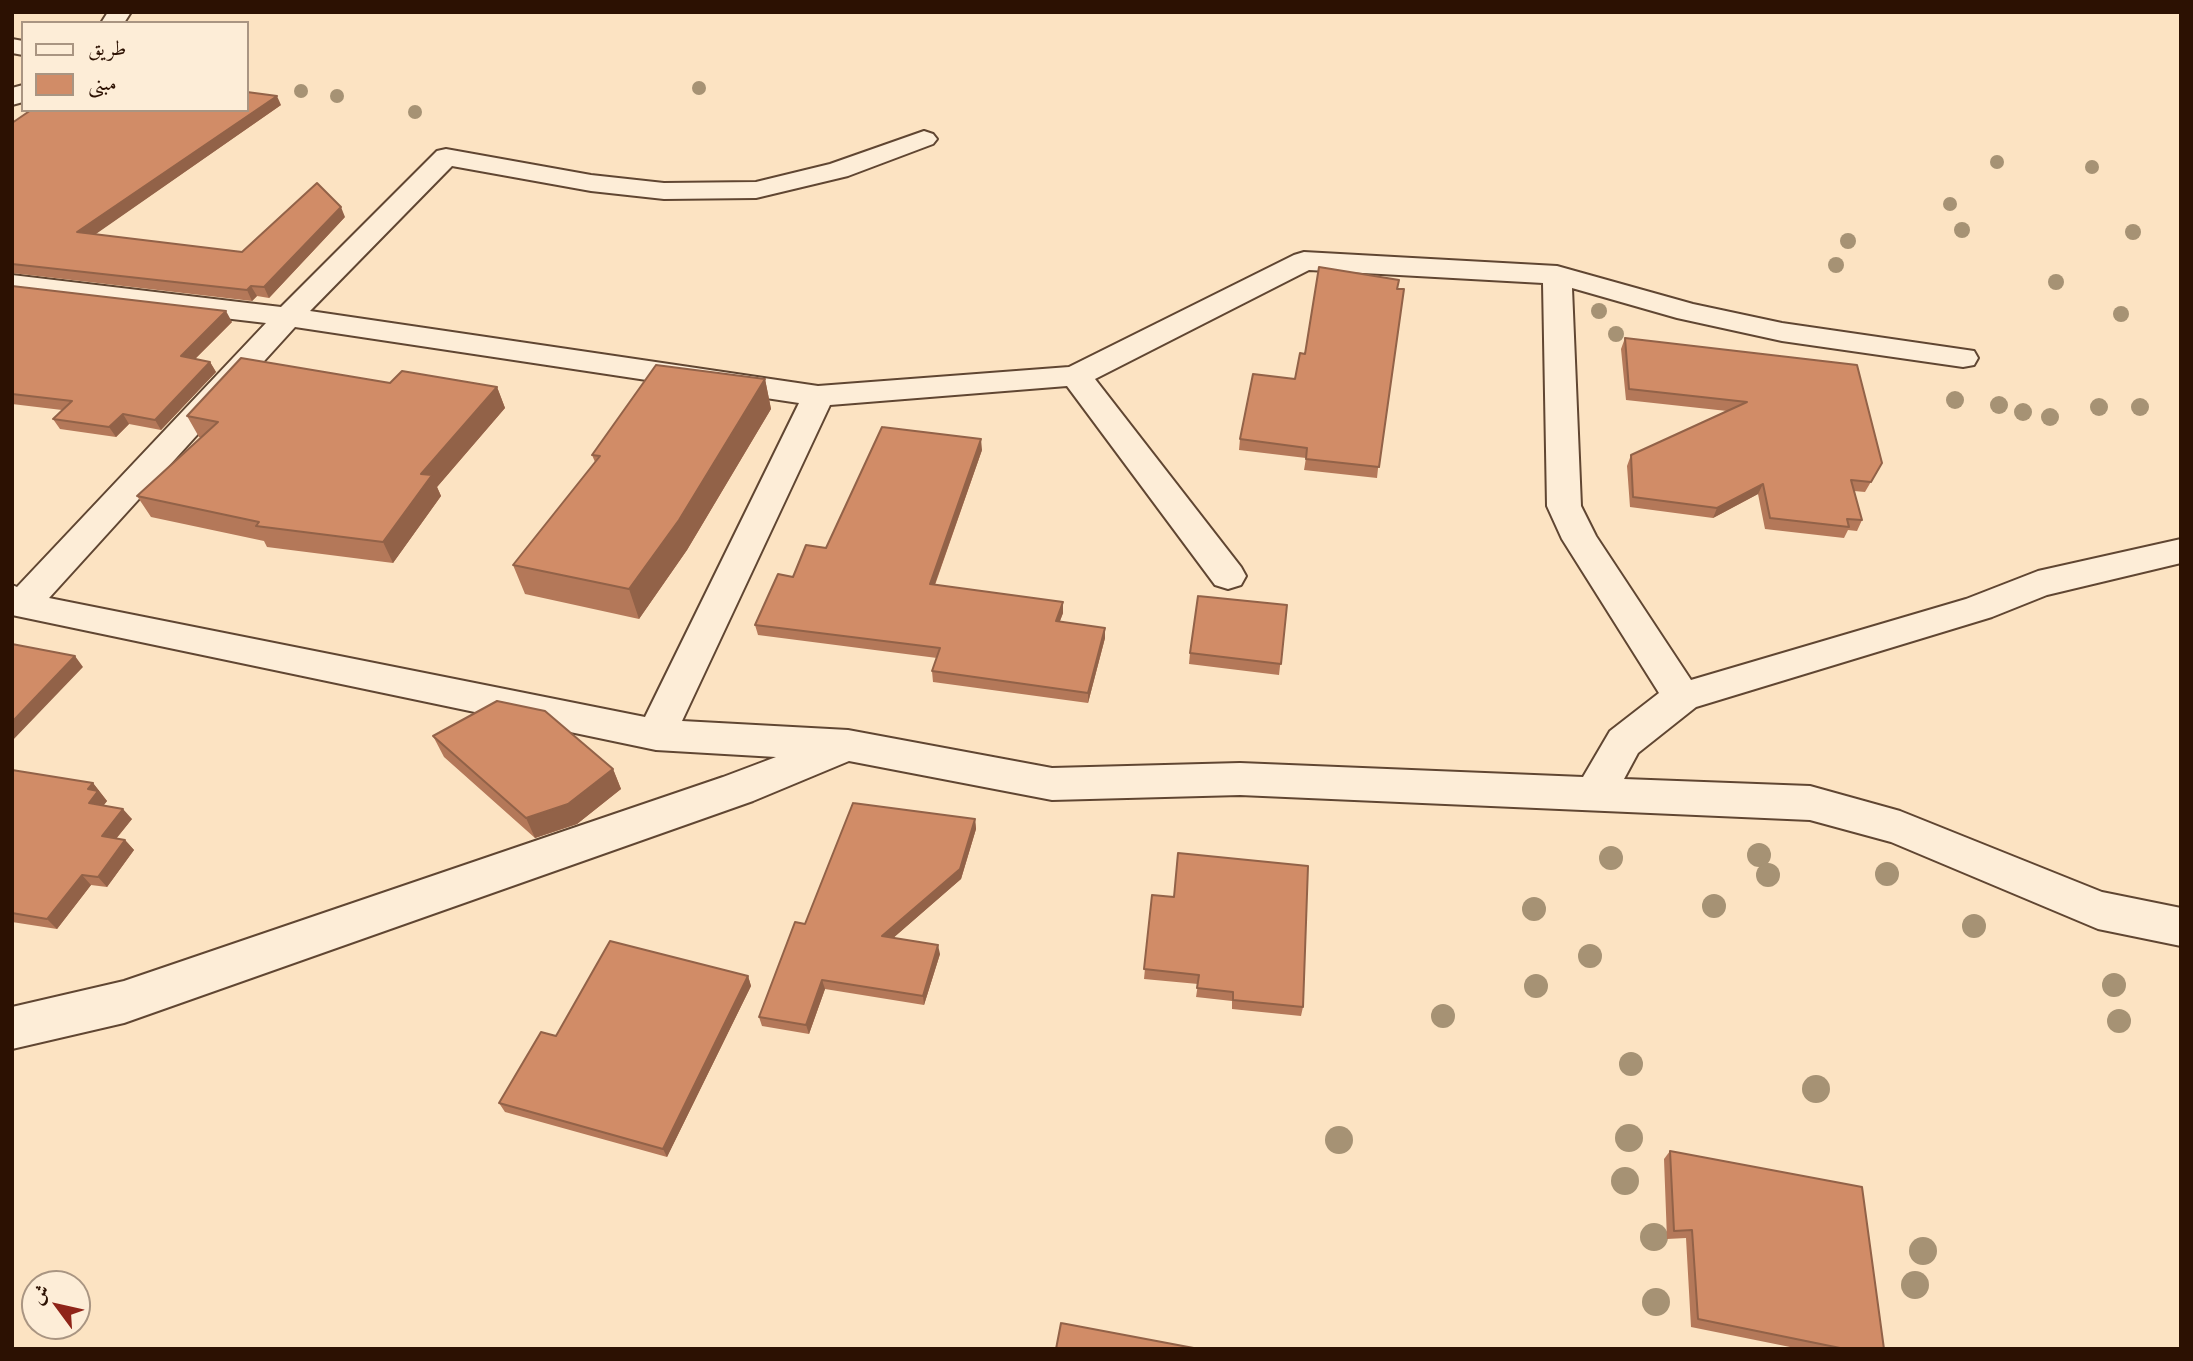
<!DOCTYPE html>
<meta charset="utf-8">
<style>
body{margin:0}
#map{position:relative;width:2193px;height:1361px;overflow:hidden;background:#fce3c2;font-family:"IM FELL Great Primer",Amiri,serif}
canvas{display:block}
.frame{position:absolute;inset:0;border:14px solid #2c1102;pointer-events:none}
.legend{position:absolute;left:21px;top:21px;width:228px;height:91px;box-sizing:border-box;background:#fdedd7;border:2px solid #a99582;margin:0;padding:9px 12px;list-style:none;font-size:21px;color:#2c1102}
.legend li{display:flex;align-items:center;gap:14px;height:35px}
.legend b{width:35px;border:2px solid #a99582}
.north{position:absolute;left:21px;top:1270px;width:70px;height:70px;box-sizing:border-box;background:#fdedd7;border:2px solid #a99582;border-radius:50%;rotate:303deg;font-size:19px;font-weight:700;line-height:28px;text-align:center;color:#2c1102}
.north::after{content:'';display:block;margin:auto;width:24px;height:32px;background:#8f2418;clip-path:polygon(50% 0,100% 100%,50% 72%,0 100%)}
</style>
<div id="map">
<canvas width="2193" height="1361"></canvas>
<div class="frame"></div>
<ul class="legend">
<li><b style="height:9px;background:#fdedd7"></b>طريق</li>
<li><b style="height:19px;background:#d18c67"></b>مبنى</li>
</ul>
<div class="north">ش</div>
</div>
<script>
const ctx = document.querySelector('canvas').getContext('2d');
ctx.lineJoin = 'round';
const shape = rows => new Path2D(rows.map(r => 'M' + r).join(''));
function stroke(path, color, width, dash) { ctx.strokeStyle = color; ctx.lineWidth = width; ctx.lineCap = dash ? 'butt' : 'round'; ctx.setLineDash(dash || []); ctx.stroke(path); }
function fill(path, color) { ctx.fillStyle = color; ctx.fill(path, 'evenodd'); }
const minor = shape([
 [108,12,131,12,124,23,101,23,108,12],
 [12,39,23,41,23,55,12,53,12,39],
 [23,85,23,102,12,105,12,88,23,85],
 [924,131,933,134,937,139,933,144,848,176,756,198,664,199,591,191,452,166,310,311,818,386,1069,367,1294,255,1304,252,1557,266,1693,304,1782,323,1974,351,1978,358,1974,365,1963,367,1782,341,1677,318,1572,288,1581,506,1596,536,1691,680,1966,599,2038,571,2181,539,2181,563,2047,595,1992,617,1696,707,1638,753,1624,779,1810,786,1900,811,2102,892,2181,908,2181,946,2098,929,1891,842,1810,820,1240,795,1052,800,849,761,753,801,124,1023,12,1049,12,1007,124,981,723,777,776,757,656,750,12,615,12,585,17,587,266,323,12,293,12,275,281,307,437,151,446,149,591,175,664,183,756,182,830,164,924,131],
 [1309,270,1543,283,1547,506,1562,539,1659,693,1610,731,1583,777,1240,763,1052,768,848,730,682,721,830,405,1067,386,1215,585,1228,589,1241,585,1246,576,1241,567,1095,379,1309,270],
 [295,327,799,403,645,717,49,598,295,327]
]);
const trees = [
 [699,88,7],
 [301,91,7],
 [337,96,7],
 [415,112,7],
 [1997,162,7],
 [2092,167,7],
 [1950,204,7],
 [1962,230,8],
 [2133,232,8],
 [1848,241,8],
 [1836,265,8],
 [2056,282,8],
 [1599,311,8],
 [2121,314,8],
 [1616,334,8],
 [1955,400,9],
 [1999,405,9],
 [2099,407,9],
 [2140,407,9],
 [2023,412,9],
 [2050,417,9],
 [1759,855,12],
 [1611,858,12],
 [1887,874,12],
 [1768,875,12],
 [1714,906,12],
 [1534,909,12],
 [1974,926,12],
 [1590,956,12],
 [2114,985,12],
 [1536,986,12],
 [1443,1016,12],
 [2119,1021,12],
 [1631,1064,12],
 [1816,1089,14],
 [1629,1138,14],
 [1339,1140,14],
 [1625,1181,14],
 [1654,1237,14],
 [1923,1251,14],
 [1915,1285,14],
 [1656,1302,14]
];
const wall = shape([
 [281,105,95,234,242,252,345,217,269,298,257,296,252,301,12,273,12,123],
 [12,286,232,322,195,359,210,362,216,372,161,430,129,424,116,437,60,429,53,419,62,410,12,404],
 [1397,289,1377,478,1304,470,1306,458,1239,450,1240,439,1295,379,1305,354],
 [1625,338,1857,365,1876,473,1865,492,1854,491,1862,520,1857,531,1848,530,1844,538,1765,529,1758,494,1713,518,1630,507,1627,466,1631,455,1727,411,1626,400,1621,349],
 [765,379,771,409,687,550,639,619,525,594,513,565,595,462,592,455],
 [390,383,497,387,505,408,437,487,441,496,393,563,267,547,264,541,151,517,137,496,201,438,199,437,187,416],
 [982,450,935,585,1063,602,1063,613,1060,621,1105,638,1088,703,933,682,932,671,937,658,758,635,755,625,793,577,826,548],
 [1287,605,1279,675,1189,664,1190,653],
 [433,736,613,769,621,789,577,824,535,838,444,757],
 [12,770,93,783,107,801,103,806,132,819,116,839,125,840,134,850,107,887,91,885,57,929,12,922],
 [975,819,976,829,961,879,893,938,940,954,924,1005,825,989,809,1034,762,1026,759,1017],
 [1152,895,1303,1007,1301,1016,1232,1009,1232,1001,1196,997,1198,984,1144,979],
 [748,976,751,986,667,1157,505,1112,499,1103],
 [1670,1151,1884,1349,1800,1349,1691,1327,1686,1238,1667,1239,1664,1159]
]);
const shadedWall = shape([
 [277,96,281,105,83,243,77,232],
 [341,207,345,217,269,298,264,287],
 [251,286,257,296,252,301,247,290],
 [226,311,232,322,187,367,181,356],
 [210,362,216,372,161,430,155,420],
 [765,379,771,409,687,550,639,619,629,589],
 [497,387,505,408,437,487,441,496,393,563,383,542,421,474],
 [123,414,129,424,116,437,109,427],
 [981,439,982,450,931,595,930,584],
 [1763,484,1758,494,1713,518,1717,508],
 [1063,602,1063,613,1056,631,1056,621],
 [1105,628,1105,638,1088,703,1088,693],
 [75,656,83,667,12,741,12,722],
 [613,769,621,789,577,824,535,838,526,818],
 [93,783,107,801,97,814,89,803,88,789],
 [123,809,132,819,110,846,102,836],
 [975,819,976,829,961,879,884,946,882,936],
 [125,840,134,850,107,887,98,877],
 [82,875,91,885,57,929,47,919],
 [938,945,940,954,924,1005,923,996],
 [748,976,751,986,667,1157,663,1149],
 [822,980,825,989,809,1034,806,1025]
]);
const building = shape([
 [247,92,277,96,77,232,242,252,317,183,341,207,264,287,251,286,247,290,12,264,12,123,31,110,247,110,247,92],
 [1319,267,1399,280,1397,289,1404,289,1379,467,1306,459,1307,448,1240,439,1253,374,1295,379,1300,353,1305,354,1319,267],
 [12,286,226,311,181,356,210,362,155,420,123,414,109,427,53,419,72,401,12,394,12,286],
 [1625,338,1857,365,1882,463,1871,482,1851,480,1862,520,1847,519,1849,527,1770,518,1763,484,1717,508,1633,497,1631,455,1747,402,1629,389,1625,338],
 [241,358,390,383,402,371,497,387,421,474,432,475,383,542,256,526,259,522,137,496,218,422,187,416,241,358],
 [656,365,765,379,679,520,629,589,513,565,600,456,592,455,656,365],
 [882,427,981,439,930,584,1063,602,1056,621,1105,628,1088,693,932,671,940,648,755,625,778,574,793,577,806,545,826,548,882,427],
 [1198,596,1287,605,1281,664,1190,653,1198,596],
 [12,644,75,656,12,722,12,644],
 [497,701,545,711,613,769,568,804,526,818,433,736,497,701],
 [12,770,93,783,88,789,98,791,89,803,123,809,102,836,125,840,98,877,82,875,47,919,12,913,12,770],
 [853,803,975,819,960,869,882,936,938,945,923,996,822,980,806,1025,759,1017,795,922,805,924,853,803],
 [1178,853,1308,866,1303,1007,1233,1000,1233,992,1197,988,1199,975,1144,969,1152,895,1174,897,1178,853],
 [610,941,748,976,663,1149,499,1103,541,1032,556,1036,610,941],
 [1670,1151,1862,1187,1884,1349,1845,1349,1698,1319,1692,1230,1674,1231,1670,1151],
 [1061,1323,1199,1349,1056,1349,1061,1323]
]);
stroke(minor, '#604632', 4);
fill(minor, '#fdedd7');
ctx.fillStyle = '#a69274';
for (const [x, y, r] of trees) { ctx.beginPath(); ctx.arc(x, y, r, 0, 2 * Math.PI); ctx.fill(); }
fill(wall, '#b47859');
fill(shadedWall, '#926248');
fill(building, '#d18c67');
stroke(building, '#926248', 2);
</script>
